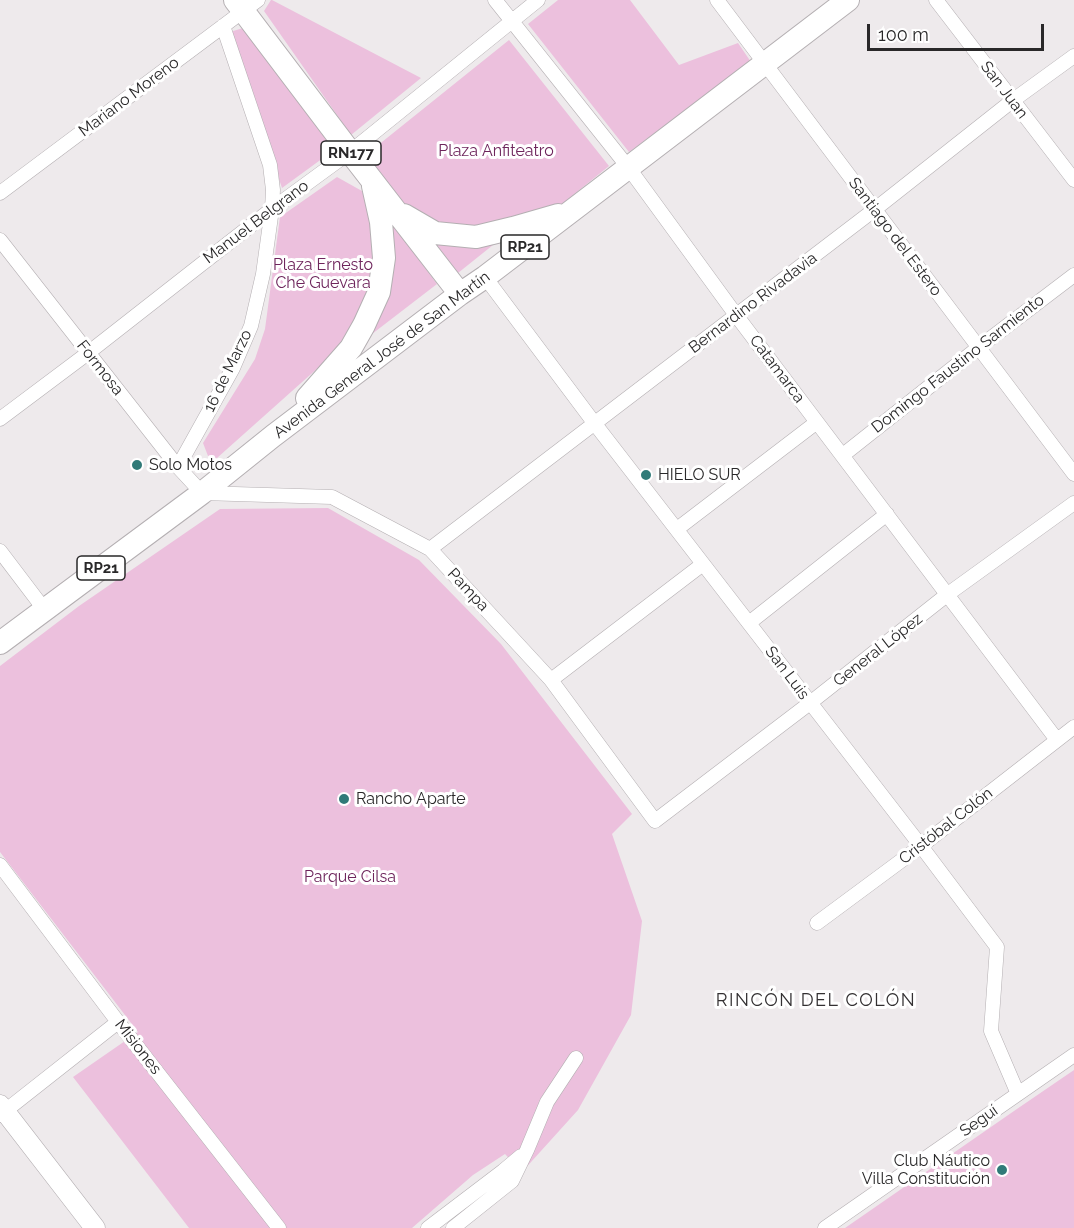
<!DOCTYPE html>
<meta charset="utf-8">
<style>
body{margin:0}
#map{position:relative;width:1074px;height:1228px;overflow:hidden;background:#eeeaec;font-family:Raleway,sans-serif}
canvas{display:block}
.scale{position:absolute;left:867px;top:24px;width:177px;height:27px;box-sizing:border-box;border:3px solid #292829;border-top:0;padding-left:8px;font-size:18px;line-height:21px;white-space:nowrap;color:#292829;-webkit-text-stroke:4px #fff;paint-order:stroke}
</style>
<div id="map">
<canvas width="1074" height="1228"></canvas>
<div class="scale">100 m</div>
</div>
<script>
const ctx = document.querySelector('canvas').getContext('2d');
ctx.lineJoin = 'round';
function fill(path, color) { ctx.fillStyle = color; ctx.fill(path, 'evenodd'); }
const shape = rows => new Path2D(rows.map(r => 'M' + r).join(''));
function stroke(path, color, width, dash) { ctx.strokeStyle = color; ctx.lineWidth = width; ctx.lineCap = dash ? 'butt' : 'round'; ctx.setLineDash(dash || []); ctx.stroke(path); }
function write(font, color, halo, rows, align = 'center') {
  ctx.font = font + ' Raleway,sans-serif'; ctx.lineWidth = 6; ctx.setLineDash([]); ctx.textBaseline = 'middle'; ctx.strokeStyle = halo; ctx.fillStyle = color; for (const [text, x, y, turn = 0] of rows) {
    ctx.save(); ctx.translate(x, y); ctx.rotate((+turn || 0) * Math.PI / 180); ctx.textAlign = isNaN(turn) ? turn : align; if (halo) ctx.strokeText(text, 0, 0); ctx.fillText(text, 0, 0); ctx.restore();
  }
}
const green = shape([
 [271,0,272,0,421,78,351,135,264,11],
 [558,0,630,0,679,65,738,43,751,62,629,152,528,24],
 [243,28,334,150,282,188,230,32],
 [509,40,609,166,546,217,435,233,398,197,367,154],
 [337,177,362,191,369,208,375,281,338,350,217,458,208,456,203,443,255,359,265,329,280,217],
 [385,214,437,284,359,344],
 [426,231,503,237,458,273],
 [328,508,419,560,501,644,632,814,612,834,642,921,631,1015,578,1110,522,1172,505,1154,473,1175,412,1228,189,1228,73,1077,138,1032,0,852,0,666,79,606,220,509],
 [1074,1070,1074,1228,845,1228,1014,1111]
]);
const minor = shape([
 [495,0,628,167,736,315,1057,740],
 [717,0,1074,474],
 [936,0,1074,180],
 [0,193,258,0],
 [0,240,178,467,202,493,332,497,430,549,551,680,655,821,810,703,948,594,1074,503],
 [485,277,595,424,921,846,997,947,991,1031,1018,1094],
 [0,419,88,353,272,209,350,152,538,0],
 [843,455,978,348,1074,275],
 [178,467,233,368,251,326,263,274,272,209,273,190,270,165,223,26],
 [677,529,817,422],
 [430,549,874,210,1012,101,1074,56],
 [0,551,44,609],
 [749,623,887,514],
 [551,680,703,564],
 [0,865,118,1022,279,1228],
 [817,923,921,846,1074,727],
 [0,1115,118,1022],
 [428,1228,503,1171,521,1156],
 [453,1228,512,1181,527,1150,547,1102,576,1058],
 [825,1228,1074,1055]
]);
const secondary = shape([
 [0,1105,95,1228]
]);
const primary = shape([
 [235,0,350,152,460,294],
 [404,215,435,233,476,237,513,228,558,215],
 [307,398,351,348,364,325,379,292,384,258,381,222,373,186],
 [0,643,202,493,273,436,460,294,485,277,848,0]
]);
const markers = [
 [137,465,6,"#307a78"],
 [646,475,6,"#307a78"],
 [344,799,6,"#307a78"],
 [1002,1170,6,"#307a78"]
];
const shields = [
 [351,153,60],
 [525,247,48],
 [101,568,48]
];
const shieldNames = [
 ["RN177",351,153],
 ["RP21",525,247],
 ["RP21",101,568]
];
const streetNames = [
 ["San Juan",1004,90,53],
 ["Mariano Moreno",129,97,-37],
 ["Manuel Belgrano",256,222,-37],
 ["Santiago del Estero",895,237,53],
 ["Bernardino Rivadavia",753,303,-37],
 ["Avenida General José de San Martín",382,355,-37],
 ["Domingo Faustino Sarmiento",958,364,-38],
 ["Formosa",100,368,52],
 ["Catamarca",777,369,53],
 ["16 de Marzo",228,371,-64],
 ["Pampa",468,590,47],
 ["General López",878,650,-38],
 ["San Luis",787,673,53],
 ["Cristóbal Colón",946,826,-38],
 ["Misiones",138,1047,52],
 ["Seguí",979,1121,-35]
];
const parkNames = [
 ["Plaza Anfiteatro",496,151],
 ["Plaza Ernesto",323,265],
 ["Che Guevara",323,283],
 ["Parque Cilsa",350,877]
];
const poiNames = [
 ["Solo Motos",149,465],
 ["HIELO SUR",658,475],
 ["Rancho Aparte",356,799],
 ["Club Náutico",990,1161,"right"],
 ["Villa Constitución",990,1179,"right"]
];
const neighbourhoodNames = [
 ["RINCÓN DEL COLÓN",816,1001]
];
fill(green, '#ecc0dd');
stroke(minor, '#b4afb2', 15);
stroke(secondary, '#b4afb2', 21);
stroke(primary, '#b4afb2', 24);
stroke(minor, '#fff', 14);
stroke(secondary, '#fff', 20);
stroke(primary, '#fff', 22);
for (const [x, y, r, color] of markers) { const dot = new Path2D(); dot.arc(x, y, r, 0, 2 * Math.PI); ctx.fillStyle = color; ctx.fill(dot); stroke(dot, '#fff', 2); }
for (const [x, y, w] of shields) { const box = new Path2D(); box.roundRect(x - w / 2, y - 12, w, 24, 4.5); ctx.fillStyle = '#fff'; ctx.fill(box); stroke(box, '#292829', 1.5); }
write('bold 15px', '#292829', null, shieldNames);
write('16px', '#292829', '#fff', streetNames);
write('16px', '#6e255c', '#fff', parkNames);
write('16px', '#292829', '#fff', poiNames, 'left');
ctx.letterSpacing = '1.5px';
write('18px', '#333032', '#fff', neighbourhoodNames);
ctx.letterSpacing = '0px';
</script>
